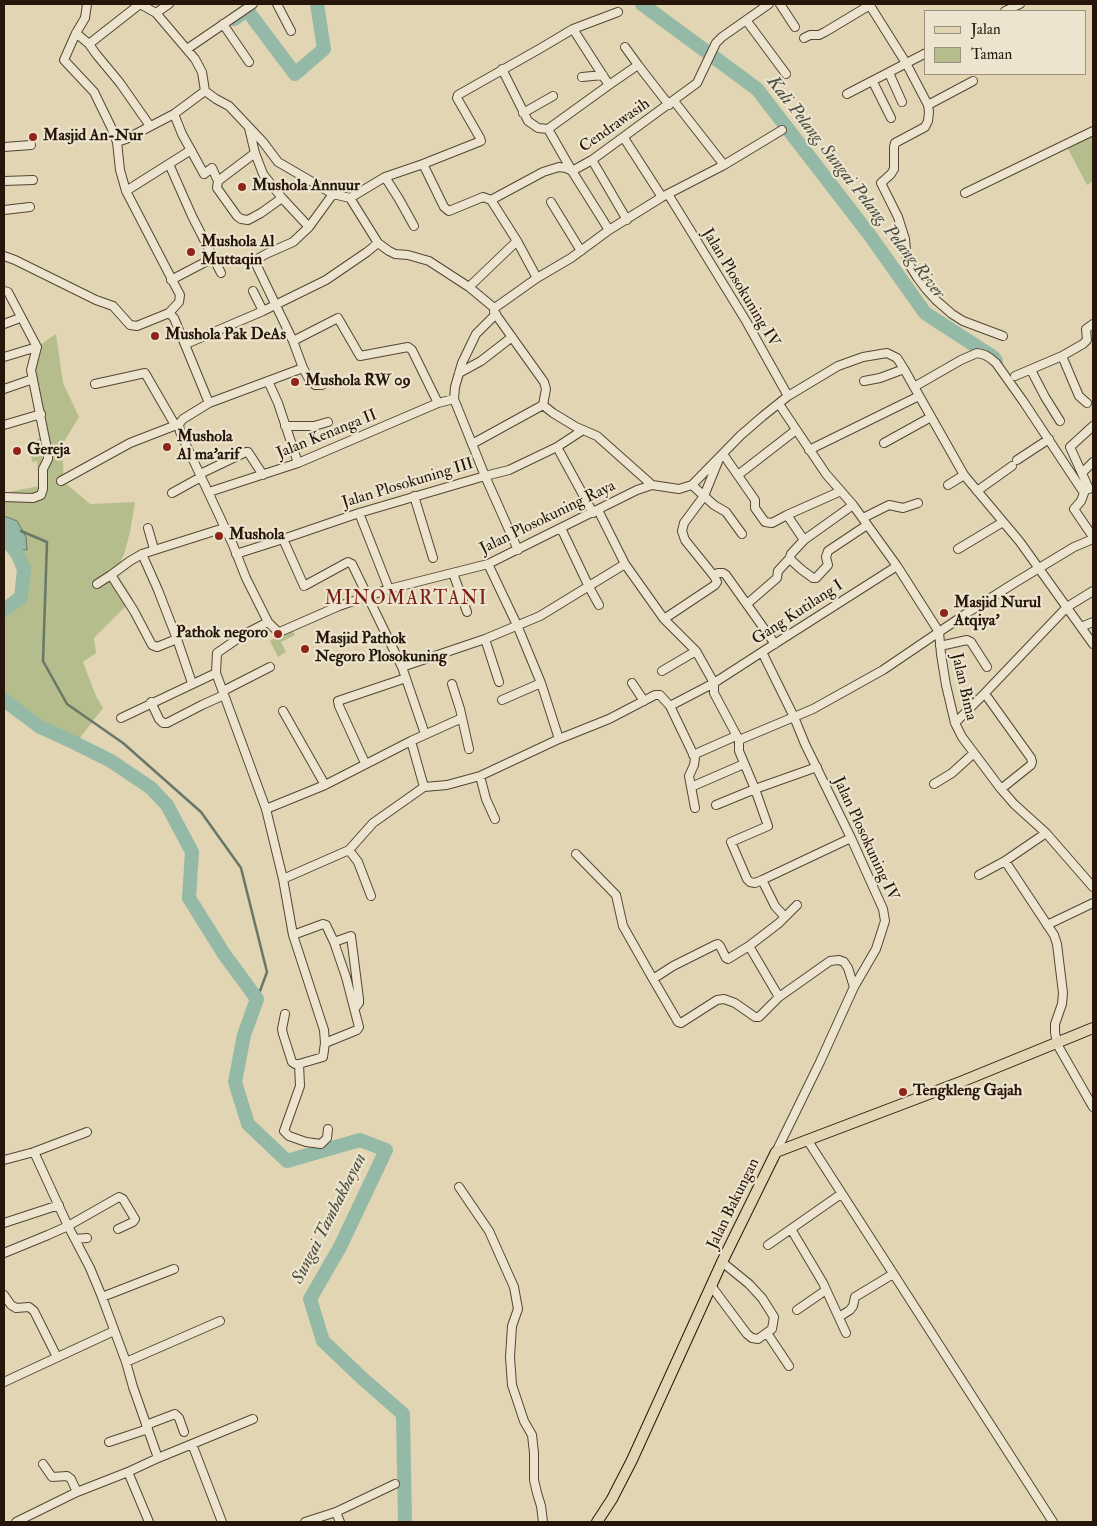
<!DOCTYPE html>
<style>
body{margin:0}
#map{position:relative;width:1097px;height:1526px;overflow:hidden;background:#e1d5b3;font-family:"IM FELL Double Pica",serif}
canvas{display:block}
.frame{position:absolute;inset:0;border:5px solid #261509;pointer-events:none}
.legend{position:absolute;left:924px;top:10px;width:162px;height:65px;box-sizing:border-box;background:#ece4ce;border:1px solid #9d917f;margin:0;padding:6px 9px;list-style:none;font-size:15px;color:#261509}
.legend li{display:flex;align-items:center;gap:10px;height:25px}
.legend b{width:25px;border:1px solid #9d917f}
</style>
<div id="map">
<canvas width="1097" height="1526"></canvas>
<div class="frame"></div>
<ul class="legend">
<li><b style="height:6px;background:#e1d5b3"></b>Jalan</li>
<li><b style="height:14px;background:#b4bd8b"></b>Taman</li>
</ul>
</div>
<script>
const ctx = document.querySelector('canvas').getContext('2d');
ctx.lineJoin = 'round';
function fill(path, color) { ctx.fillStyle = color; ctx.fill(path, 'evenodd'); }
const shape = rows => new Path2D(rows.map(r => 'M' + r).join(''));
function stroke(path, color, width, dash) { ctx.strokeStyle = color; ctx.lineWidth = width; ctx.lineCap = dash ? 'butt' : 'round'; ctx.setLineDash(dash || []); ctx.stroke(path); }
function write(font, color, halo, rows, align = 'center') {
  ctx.font = font + ' "IM FELL Double Pica",serif'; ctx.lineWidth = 4.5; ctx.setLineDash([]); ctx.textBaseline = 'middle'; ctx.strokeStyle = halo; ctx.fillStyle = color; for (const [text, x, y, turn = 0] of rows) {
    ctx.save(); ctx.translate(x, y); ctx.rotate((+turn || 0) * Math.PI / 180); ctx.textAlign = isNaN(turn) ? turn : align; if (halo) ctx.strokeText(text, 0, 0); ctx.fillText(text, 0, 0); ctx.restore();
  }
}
const green = shape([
 [1093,131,1093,181,1087,185,1066,145],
 [56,334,63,383,79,417,62,445,64,482,90,504,135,502,130,532,124,554,116,572,133,599,94,638,96,653,83,662,96,696,103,708,79,739,43,724,4,694,4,613,23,598,28,565,9,535,4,533,4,493,39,486,37,461,32,462,29,443,41,438,30,370,37,347],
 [291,629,295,635,281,642,286,652,278,657,270,641]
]);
const water = shape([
 [4,517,7,517,17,521,26,537,27,550,18,549,9,535,4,533,4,517]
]);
const stream = shape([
 [21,531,47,542,43,661,67,704,123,743,201,812,241,868,267,972,257,999]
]);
const river = shape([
 [642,4,757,89,869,234,925,313,993,357,996,361],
 [234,19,247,10,295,74,324,49,317,4],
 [4,538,17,553,24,569,21,597,4,610],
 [4,700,40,727,75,743,111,761,151,788,167,805,192,852,189,898,224,954,257,999,244,1035,235,1082,248,1124,287,1161,360,1140,386,1150,340,1247,310,1299,323,1341,362,1378,403,1414,405,1522]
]);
const minor = shape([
 [87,4,85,18,76,33,64,60,94,92,112,129,117,142,120,170,126,191,180,295,179,302,169,313],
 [140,4,156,13,195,59,202,72,205,91,216,99,229,106,263,142,278,162,333,194,350,198,378,243,389,251,395,254,408,255,429,261,469,287,493,307,496,307,537,278,571,258,609,230,662,197,724,165,674,101],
 [277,4,291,31],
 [780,4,795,27],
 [869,4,906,63,928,105,929,112,928,121,925,127,895,143,894,147,894,169,891,174,881,183,898,217,905,239,907,261,917,277,926,289,937,301,952,314,963,321,1003,336],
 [1005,11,1020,4],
 [156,13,169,4],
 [746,20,786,74],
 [223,24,249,62],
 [573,29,609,85,548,129,572,171,609,230],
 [76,33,89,44,96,54,120,83,150,126],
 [804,38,810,35,819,35,825,32,870,5],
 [89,44,140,4],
 [625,47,638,65],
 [187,49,253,4],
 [502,69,528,121,538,128,548,129],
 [889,73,902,102],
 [582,77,603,75],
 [873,82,891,118],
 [609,85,638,65,669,105],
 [847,94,926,53],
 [928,105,973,81],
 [523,113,553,96],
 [174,114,182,134,204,174,212,168,218,181,217,188,237,216,241,219,248,220,261,213,282,198],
 [624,138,662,197],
 [117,142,126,139,174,114,205,91],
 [4,147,31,145],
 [255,153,263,174,282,198,309,227],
 [592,160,627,220],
 [169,164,192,216,221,273],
 [423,164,481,141,480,138,457,98,458,95,541,48,573,29,618,12],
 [724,165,782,130],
 [385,177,399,199,414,226],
 [4,181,33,180],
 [218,181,255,153,249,128],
 [126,191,191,150],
 [965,193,1093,131],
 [668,194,746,321,788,396],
 [350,198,385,177,423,164,444,207,449,211,483,197,491,200,543,172,559,167,566,168,572,171,592,160,697,83,716,43,722,37,769,4],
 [491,200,517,241,537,278],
 [551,202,581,251],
 [4,210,30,207],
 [4,256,15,260,96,300,113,306,130,325,137,326,169,313,174,318,209,403,183,419,179,424,180,432,233,545,246,578,268,622,278,632,282,631,339,606,389,589,488,564,637,490,652,485,679,489,692,485,741,435,763,416,788,396,838,366,863,357,887,353,897,358,904,369,964,475,1020,542,1093,644],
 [171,280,213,258],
 [469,287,517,241],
 [4,291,8,292,37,347,31,370,48,454,48,459,43,469,43,489,41,495,33,498,4,497],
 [253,291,263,311],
 [494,312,544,382,546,389,543,405,553,413,576,427,597,436,652,485],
 [496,314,476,334,462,363,455,387,454,399,485,476,518,550],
 [4,324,20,318],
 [293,341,338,318,360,356,408,347,412,350,438,403],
 [186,344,263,311,326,280,367,252,378,243],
 [1062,356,1079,396,1087,403],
 [4,357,37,347],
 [1031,370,1045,397,1060,421],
 [459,373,481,361,512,337],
 [1015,376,1062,356,1083,344,1087,340,1086,329,1093,324],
 [268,381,278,403,298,463],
 [864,381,880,378,904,369],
 [95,384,145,373,175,425],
 [322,385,315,385,310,381,303,368,293,341,256,264,259,258,266,254,293,242,309,227,333,194],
 [914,387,961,360,977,353,985,355,990,358,996,363,1023,401,1084,493,1081,501,1074,509,1093,537],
 [4,389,33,379],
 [209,403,303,368],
 [779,404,826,474,853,505,897,566,939,632,941,654,946,685,955,723,962,737,1001,789,1014,804,1046,833,1093,887],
 [4,425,41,414],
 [285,426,314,426,328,422],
 [884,443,931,417],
 [472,444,543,405],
 [557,447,593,513],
 [809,450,919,396],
 [723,454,755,500,755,508,765,522,772,523,787,515,804,540],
 [719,459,704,496,684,523,682,531,685,540,714,576,718,573,723,573,726,575,775,644],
 [1017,460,1049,439],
 [1082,473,1093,462],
 [200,474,246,452,248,452,263,475],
 [738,475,796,430],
 [61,481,130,443,179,424],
 [692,485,714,505,726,512,742,534],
 [948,485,964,475],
 [1089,489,1070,447,1093,426],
 [977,491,1012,466],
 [209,492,298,463,438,403,454,399],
 [172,493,201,477],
 [414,496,433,558],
 [853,505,804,540,791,554,790,557,791,560,802,570,813,578,816,578,828,565,826,557,828,551,867,525],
 [598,510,625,564,664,619,696,651,714,683,714,693,739,740,794,717,762,652],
 [359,513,389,589],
 [787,515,841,491],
 [863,518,889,505,903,508,918,503],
 [148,528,154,549],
 [561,528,589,587,599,605],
 [283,539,304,586,348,562,352,564,402,667,425,734],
 [958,549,1003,522],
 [142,554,158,590,177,639],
 [236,554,283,539,359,513,485,476,509,470,557,447,583,430],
 [488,564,517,625,541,683,559,739],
 [453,573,467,612],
 [97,584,111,575],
 [747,604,777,578,778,571,790,558],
 [664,619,715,585,717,582,714,576],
 [268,622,243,635,217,653,216,673,266,809,283,879,293,935,324,1030,325,1043,323,1057,299,1064,300,1086,284,1131,289,1136,306,1142,321,1144,327,1138,328,1129],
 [1081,627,1093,622],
 [485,639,499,682],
 [940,646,967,640,971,642,987,667],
 [402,667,485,639,540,616,625,564],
 [662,671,696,651],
 [192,683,177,639,157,647,152,645,134,611,111,575,130,561,142,554,224,528],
 [632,683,644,701],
 [452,684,460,709,469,749],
 [223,691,270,667],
 [988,698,1031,758,1032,762,1031,765,1001,789],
 [502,700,541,683],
 [151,702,159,719,163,723,167,723,202,705,224,695],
 [670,706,695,758,694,765,689,776,695,808],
 [283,711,325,785],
 [121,718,216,673],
 [955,723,984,694,1067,607,1093,591],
 [739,740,739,751,755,789,817,767],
 [411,741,424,787],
 [693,755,736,736],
 [365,763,339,706,338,701,406,678],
 [480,776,486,799,495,819],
 [934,784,952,773,974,753],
 [691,787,744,764],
 [716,805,755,789,768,826,731,842,747,879,750,882,755,883,762,880,851,838],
 [266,809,325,785,411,741,462,718],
 [349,850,358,862,371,896],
 [576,854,616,895,623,926,653,979],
 [1005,861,1054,935,1057,944,1063,993,1062,1004,1055,1024,1055,1032,1057,1044,1093,1107],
 [979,875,1005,861,1046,833],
 [283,879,349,850,373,823,424,787,447,785,480,776,559,739,609,719,655,695,660,695,670,706,714,683,762,652,897,566],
 [762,880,775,906,784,916],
 [1047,925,1093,903],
 [293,935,323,924,326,925,334,942,346,977,359,1027,357,1030,325,1043],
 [334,942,351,936,359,999,359,1003,355,1008],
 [749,946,779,923,797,905],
 [779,997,749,946,728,959,726,958,720,946,718,944,715,945,673,966,653,979,678,1022,681,1023,717,1000,724,999,735,1003,755,1017,759,1017,779,997,830,961,839,960,844,962,848,968,854,987],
 [285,1014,282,1029,283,1034,292,1062,295,1064,299,1064],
 [808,1141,1053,1522],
 [34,1152,68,1226,90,1268,102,1297,126,1362,133,1387,158,1458],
 [776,1152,820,1062,854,987,876,949,885,921,883,909,851,838,805,744,794,717,813,709,883,670,970,611,1016,582,1074,547,1093,539],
 [4,1160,34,1152,87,1132],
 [459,1187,489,1231,514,1287,518,1309,512,1326,510,1357,512,1385,524,1421,532,1435,534,1453,534,1480,537,1493,541,1506,543,1522],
 [4,1223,59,1205],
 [791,1229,823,1283,846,1333],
 [75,1239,87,1238],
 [768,1245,841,1194],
 [4,1253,48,1235,68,1226,119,1197,123,1199,135,1219,133,1222,118,1229],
 [712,1287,747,1334,752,1338,758,1339,772,1329,774,1317,762,1298,749,1284,722,1262],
 [4,1295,11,1305,16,1308,29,1307,34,1311,57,1357],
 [102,1297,174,1269],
 [797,1310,826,1290],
 [839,1317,850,1310,853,1306,855,1297,893,1274],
 [767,1333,789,1366],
 [126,1362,220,1321],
 [4,1382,114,1331],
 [146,1425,175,1414,179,1418,184,1432],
 [109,1442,148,1429],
 [192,1444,222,1522],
 [43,1464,52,1477,67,1476,71,1479,77,1492],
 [128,1472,149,1522],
 [336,1512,340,1522],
 [16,1522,77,1492,128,1472,158,1458,253,1419],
 [305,1522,336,1512,395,1484]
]);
const major = shape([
 [597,1522,612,1499,632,1460,722,1262,776,1152,963,1081,1093,1028]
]);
const markers = [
 [33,137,5,"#8f2418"],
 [242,187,5,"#8f2418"],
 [191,252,5,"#8f2418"],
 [155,336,5,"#8f2418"],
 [295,382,5,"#8f2418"],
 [167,447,5,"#8f2418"],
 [17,451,5,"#8f2418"],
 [219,536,5,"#8f2418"],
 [944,613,5,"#8f2418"],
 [278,634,5,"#8f2418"],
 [305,649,5,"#8f2418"],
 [903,1092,5,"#8f2418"]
];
const streetNames = [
 ["Cendrawasih",615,126,-35],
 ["Jalan Plosokuning IV",740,288,59],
 ["Jalan Kenanga II",327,435,-22],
 ["Jalan Plosokuning III",408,484,-17],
 ["Jalan Plosokuning Raya",548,518,-26],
 ["Gang Kutilang I",798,613,-33],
 ["Jalan Bima",963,687,77],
 ["Jalan Plosokuning IV",865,839,65],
 ["Jalan Bakungan",734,1204,-64]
];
const poiNames = [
 ["Masjid An-Nur",43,137],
 ["Mushola Annuur",252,187],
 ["Mushola Al",201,243],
 ["Muttaqin",201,261],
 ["Mushola Pak DeAs",165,336],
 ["Mushola RW 09",305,382],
 ["Mushola",177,438],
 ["Al ma'arif",177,456],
 ["Gereja",27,451],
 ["Mushola",229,536],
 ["Masjid Nurul",954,604],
 ["Atqiya'",954,622],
 ["Pathok negoro",268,634,"right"],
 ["Masjid Pathok",315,640],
 ["Negoro Plosokuning",315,658],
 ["Tengkleng Gajah",913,1092]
];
const waterNames = [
 ["Kali Pelang, Sungai Pelang, Pelang River",855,188,52],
 ["Sungai Tambakbayan",330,1219,-63]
];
const quarterNames = [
 ["MINOMARTANI",406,600]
];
fill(green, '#b4bd8b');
fill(water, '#95b9a7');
stroke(water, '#697768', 1);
stroke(stream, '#697768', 2.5);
stroke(river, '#95b9a7', 14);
stroke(minor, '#554534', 10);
stroke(major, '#261509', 12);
stroke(minor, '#ece4ce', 8);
stroke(major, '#e1d5b3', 10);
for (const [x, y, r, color] of markers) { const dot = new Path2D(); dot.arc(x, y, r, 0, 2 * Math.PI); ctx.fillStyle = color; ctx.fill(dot); stroke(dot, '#ece4ce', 2); }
write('16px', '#261509', '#ece4ce', streetNames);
write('bold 16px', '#261509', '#ece4ce', poiNames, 'left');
write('italic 18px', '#4d4e40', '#ece4ce', waterNames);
ctx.letterSpacing = '1px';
write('19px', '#7a1f14', '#ece4ce', quarterNames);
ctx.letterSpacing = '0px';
</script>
